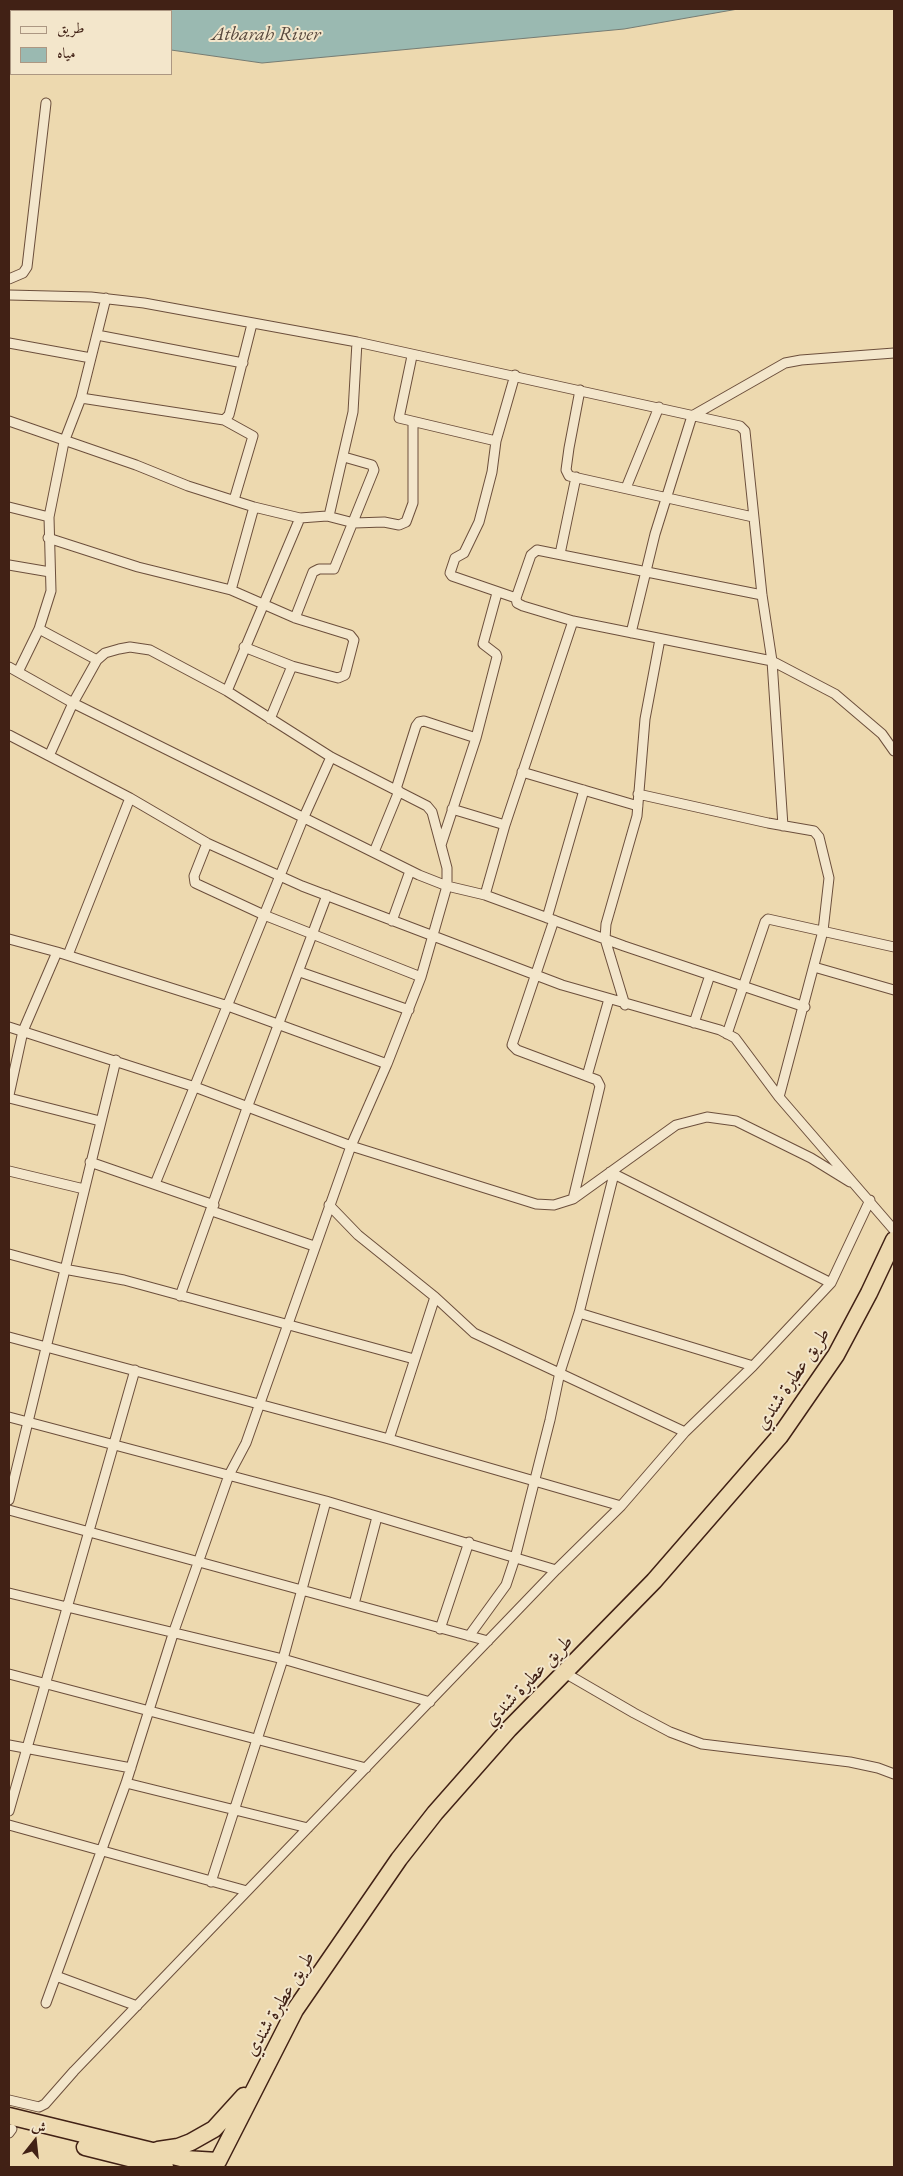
<!DOCTYPE html>
<meta charset="utf-8">
<style>
body{margin:0}
#map{position:relative;width:903px;height:2176px;overflow:hidden;background:#edd9af;font-family:"EB Garamond",Amiri,serif}
canvas{display:block}
.frame{position:absolute;inset:0;border:10px solid #412115;pointer-events:none}
.legend{position:absolute;left:10px;top:10px;width:162px;height:65px;box-sizing:border-box;background:#f3e6cb;border:1px solid #ac9782;margin:0;padding:6px 9px;list-style:none;font-size:15px;color:#412115}
.legend li{display:flex;align-items:center;gap:10px;height:25px}
.legend b{width:25px;border:1px solid #ac9782}
.north{position:absolute;left:10px;top:2116px;width:50px;height:50px;-webkit-text-stroke:4px #f3e6cb;paint-order:stroke;rotate:16deg;font-size:14px;font-weight:700;line-height:20px;text-align:center;color:#412115}
.north::after{content:'';display:block;margin:auto;width:18px;height:22px;background:#412115;clip-path:polygon(50% 0,100% 100%,50% 72%,0 100%)}
</style>
<div id="map">
<canvas width="903" height="2176"></canvas>
<div class="frame"></div>
<ul class="legend">
<li><b style="height:6px;background:#f3e6cb"></b>طريق</li>
<li><b style="height:14px;background:#9ab9b1"></b>مياه</li>
</ul>
<div class="north">ش</div>
</div>
<script>
const ctx = document.querySelector('canvas').getContext('2d');
ctx.lineJoin = 'round';
function fill(path, color) { ctx.fillStyle = color; ctx.fill(path, 'evenodd'); }
const shape = rows => new Path2D(rows.map(r => 'M' + r).join(''));
function stroke(path, color, width, dash) { ctx.strokeStyle = color; ctx.lineWidth = width; ctx.lineCap = dash ? 'butt' : 'round'; ctx.setLineDash(dash || []); ctx.stroke(path); }
function write(font, color, halo, rows, align = 'center') {
  ctx.font = font + ' "EB Garamond",Amiri,serif'; ctx.lineWidth = 4; ctx.setLineDash([]); ctx.textBaseline = 'middle'; ctx.strokeStyle = halo; ctx.fillStyle = color; for (const [text, x, y, turn = 0] of rows) {
    ctx.save(); ctx.translate(x, y); ctx.rotate((+turn || 0) * Math.PI / 180); ctx.textAlign = isNaN(turn) ? turn : align; if (halo) ctx.strokeText(text, 0, 0); ctx.fillText(text, 0, 0); ctx.restore();
  }
}
const water = shape([
 [9,9,738,9,624,29,262,63,171,50,171,11,11,11,11,28,9,28,9,9]
]);
const street = shape([
 [9,279,23,273,27,267,46,103],
 [9,295,91,297,144,303,357,342,740,426,745,431,762,595,772,661,783,826],
 [97,335,243,363],
 [9,343,91,358],
 [412,356,399,418,496,441],
 [515,375,496,441,492,472,479,522,464,553,455,558,450,573,452,576,516,598],
 [580,390,569,448,566,470,569,476,753,517],
 [81,398,224,420,229,415,252,324],
 [224,420,253,436,234,500],
 [9,421,136,465,188,486,254,507,300,518,327,516,354,523,384,522,399,525,406,522,413,503,413,423],
 [626,488,659,407],
 [9,507,49,517],
 [329,516,353,412,357,342],
 [48,538,138,567,231,590,295,618,350,635,354,640,345,675,338,678,292,666,244,647],
 [560,554,576,477],
 [9,565,50,572],
 [231,590,254,507],
 [762,595,537,550,531,555,516,598,517,603,523,606,573,621,772,661,835,694,882,734,894,751],
 [295,618,313,572,319,569,334,569,374,470,372,465,344,457],
 [39,629,97,660],
 [631,633,655,534,692,416,785,363,801,360,894,353],
 [9,667,73,703,419,875,447,886,485,895,624,946,805,1007],
 [18,672,39,629,51,591,49,517,64,442,81,398,106,298],
 [227,691,300,518],
 [270,719,292,666],
 [9,735,130,798,207,843,302,886,562,985,720,1030,735,1038,779,1097,894,1230],
 [522,772,638,806],
 [396,789,416,726,419,722,424,721,476,738],
 [638,794,768,823,814,831,819,837,829,878,823,931,779,1097],
 [452,809,505,825],
 [207,843,194,876,195,883,264,915,421,977],
 [441,845,476,738,497,657,496,654,483,644,497,593],
 [374,852,399,791],
 [485,895,505,825,573,621],
 [547,918,584,790],
 [554,920,512,1045,517,1050,597,1080,600,1086,573,1199],
 [392,921,410,871],
 [9,939,57,952,23,1031,9,1095],
 [57,952,228,1006,387,1064],
 [68,955,130,798],
 [814,967,894,990],
 [300,972,409,1010],
 [625,1005,605,939,606,924,637,816,645,719,660,639],
 [694,1023,710,975],
 [9,1027,195,1087,351,1146,536,1204,554,1205,573,1199,676,1125,707,1117,736,1121,811,1158,850,1182],
 [727,1034,765,922,768,919,894,947],
 [587,1076,609,999],
 [9,1098,100,1121],
 [90,1162,214,1205],
 [9,1171,84,1189],
 [610,1172,831,1283],
 [155,1184,303,819,331,757],
 [329,1205,358,1235,435,1297],
 [212,1211,314,1246],
 [9,1254,64,1269,124,1280,414,1359],
 [180,1296,247,1108,327,895],
 [579,1313,753,1366],
 [9,1337,389,1439,621,1506],
 [9,1417,326,1501,556,1570],
 [389,1439,435,1297,474,1333,685,1432],
 [9,1500,116,1060],
 [9,1510,488,1641],
 [9,1593,283,1659,430,1702],
 [354,1604,377,1517],
 [440,1629,469,1542],
 [469,1636,506,1585,515,1558,550,1420,560,1372,579,1313,614,1174],
 [565,1673,634,1713,670,1732,702,1744,850,1762,878,1768,894,1774],
 [9,1674,366,1768],
 [9,1745,131,1768],
 [126,1783,308,1828],
 [9,1811,135,1370],
 [9,1825,247,1891],
 [211,1882,283,1659,326,1501],
 [56,1976,137,2006],
 [46,2003,126,1783,174,1631,229,1475,246,1443,259,1406,351,1146,387,1064,421,977,447,886,447,868,432,812,427,806,331,757,227,691,150,650,130,647,119,649,105,653,97,660,73,703,49,756],
 [9,2100,39,2107,45,2104,74,2071,556,1570,621,1506,685,1432,753,1366,831,1283,870,1200],
 [9,2133,12,2129]
]);
const highway = shape([
 [9,2116,185,2159,218,2161],
 [85,2147,165,2167],
 [158,2150,178,2147,191,2142,214,2129,244,2096],
 [215,2167,295,2010,399,1859,435,1813,509,1729,654,1581,780,1436,836,1355,869,1293,894,1240]
]);
const streetNames = [
 ["طريق عطبرة شندي",793,1379,-56],
 ["طريق عطبرة شندي",529,1681,-46],
 ["طريق عطبرة شندي",280,2004,-59]
];
const waterNames = [
 ["Atbarah River",266,35]
];
fill(water, '#9ab9b1');
stroke(water, '#767c73', 1);
stroke(street, '#6c4f3c', 11);
stroke(highway, '#412115', 19);
stroke(street, '#f3e6cb', 9);
stroke(highway, '#edd9af', 16);
write('19px', '#412115', '#f3e6cb', streetNames);
write('italic 20px', '#57473c', '#f3e6cb', waterNames);
</script>
